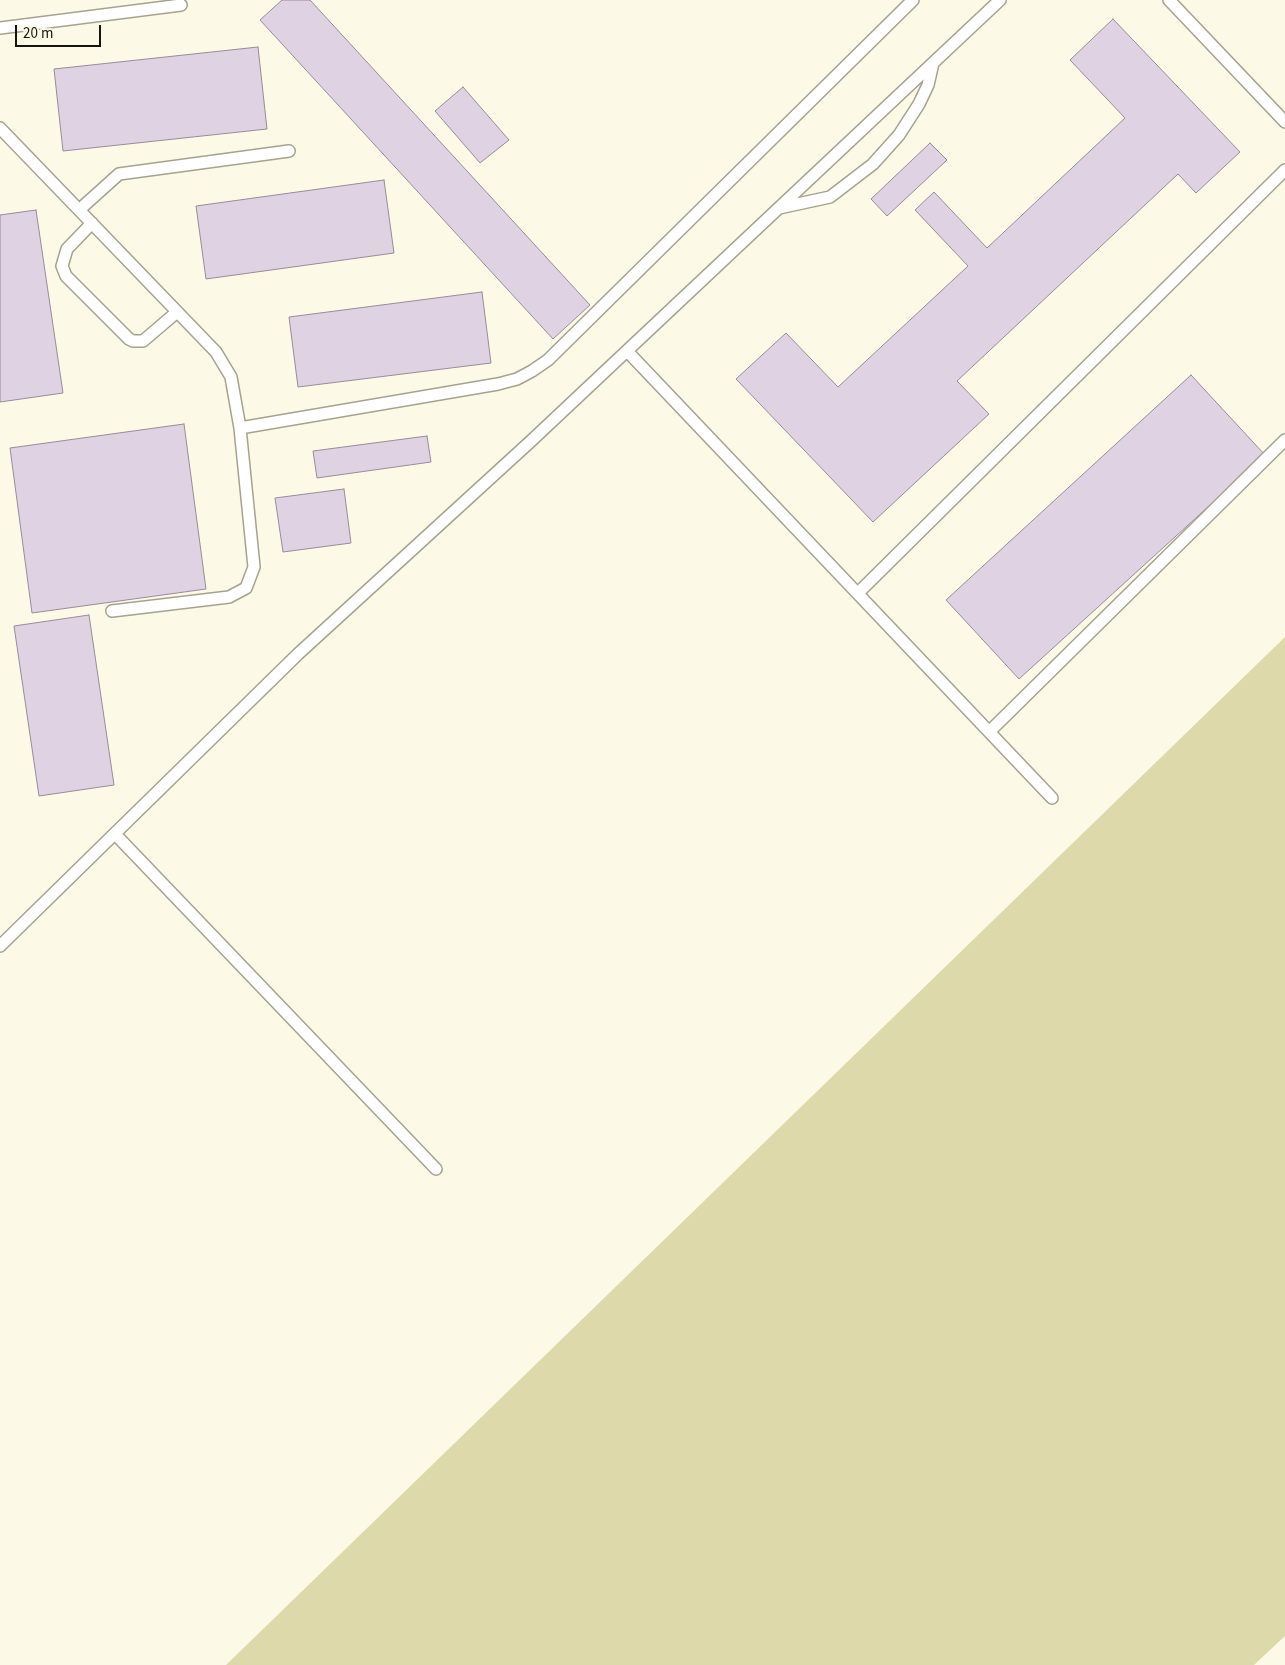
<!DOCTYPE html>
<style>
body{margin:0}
#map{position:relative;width:1285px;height:1665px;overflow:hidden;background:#fcfae6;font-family:"Source Sans 3",sans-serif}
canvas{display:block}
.scale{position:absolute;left:15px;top:25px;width:86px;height:22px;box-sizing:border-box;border:2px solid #15140d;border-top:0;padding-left:6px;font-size:15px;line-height:18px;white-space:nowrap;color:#15140d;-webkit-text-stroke:4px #fcfae6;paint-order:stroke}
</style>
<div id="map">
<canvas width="1285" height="1665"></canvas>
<div class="scale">20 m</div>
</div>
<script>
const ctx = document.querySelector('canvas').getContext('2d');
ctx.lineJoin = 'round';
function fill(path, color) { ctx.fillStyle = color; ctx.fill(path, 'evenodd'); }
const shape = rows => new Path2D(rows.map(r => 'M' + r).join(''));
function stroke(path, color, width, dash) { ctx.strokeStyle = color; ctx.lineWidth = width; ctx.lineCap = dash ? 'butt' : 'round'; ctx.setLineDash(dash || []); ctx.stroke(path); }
const green = shape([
 [1285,637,1285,1636,1254,1665,226,1665]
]);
const building = shape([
 [282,0,310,0,590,305,553,339,260,20,282,0],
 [1113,19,1240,152,1196,193,1178,174,957,381,989,414,873,522,736,379,786,333,838,387,968,266,915,210,934,192,987,248,1125,118,1070,60,1113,19],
 [258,47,267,129,63,151,54,69,258,47],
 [463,87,509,140,480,163,435,111,463,87],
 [930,143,947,160,887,216,871,199,930,143],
 [384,180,394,253,206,279,196,206,384,180],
 [36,210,63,393,0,402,0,215,36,210],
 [482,292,491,363,298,387,289,317,482,292],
 [1191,375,1265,455,1019,679,946,600,1191,375],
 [184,424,206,589,32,613,10,448,184,424],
 [427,436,431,462,317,478,313,451,427,436],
 [344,489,351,543,283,552,275,498,344,489],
 [89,615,114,785,39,796,14,626,89,615]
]);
const lane = shape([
 [1169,0,1285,122],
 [0,28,181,5],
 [0,128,216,352,231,377,240,428,254,567,246,588,229,597,112,611],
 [779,208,830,197,873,164,899,135,919,104,928,85,933,63],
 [79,210,119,174,289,151],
 [92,223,67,249,62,266,66,276,129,339,133,341,143,341,177,312],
 [627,351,1052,798],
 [240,428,498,384,517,379,532,371,548,360,913,0],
 [858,593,1285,170],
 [990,731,1285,440],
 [115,834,436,1169],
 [0,946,298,654,531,441,1000,0]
]);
fill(green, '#ded9ab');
fill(building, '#dfd2e3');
stroke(building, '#978b9b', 1);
stroke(lane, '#a5a390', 14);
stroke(lane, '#fff', 11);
</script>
